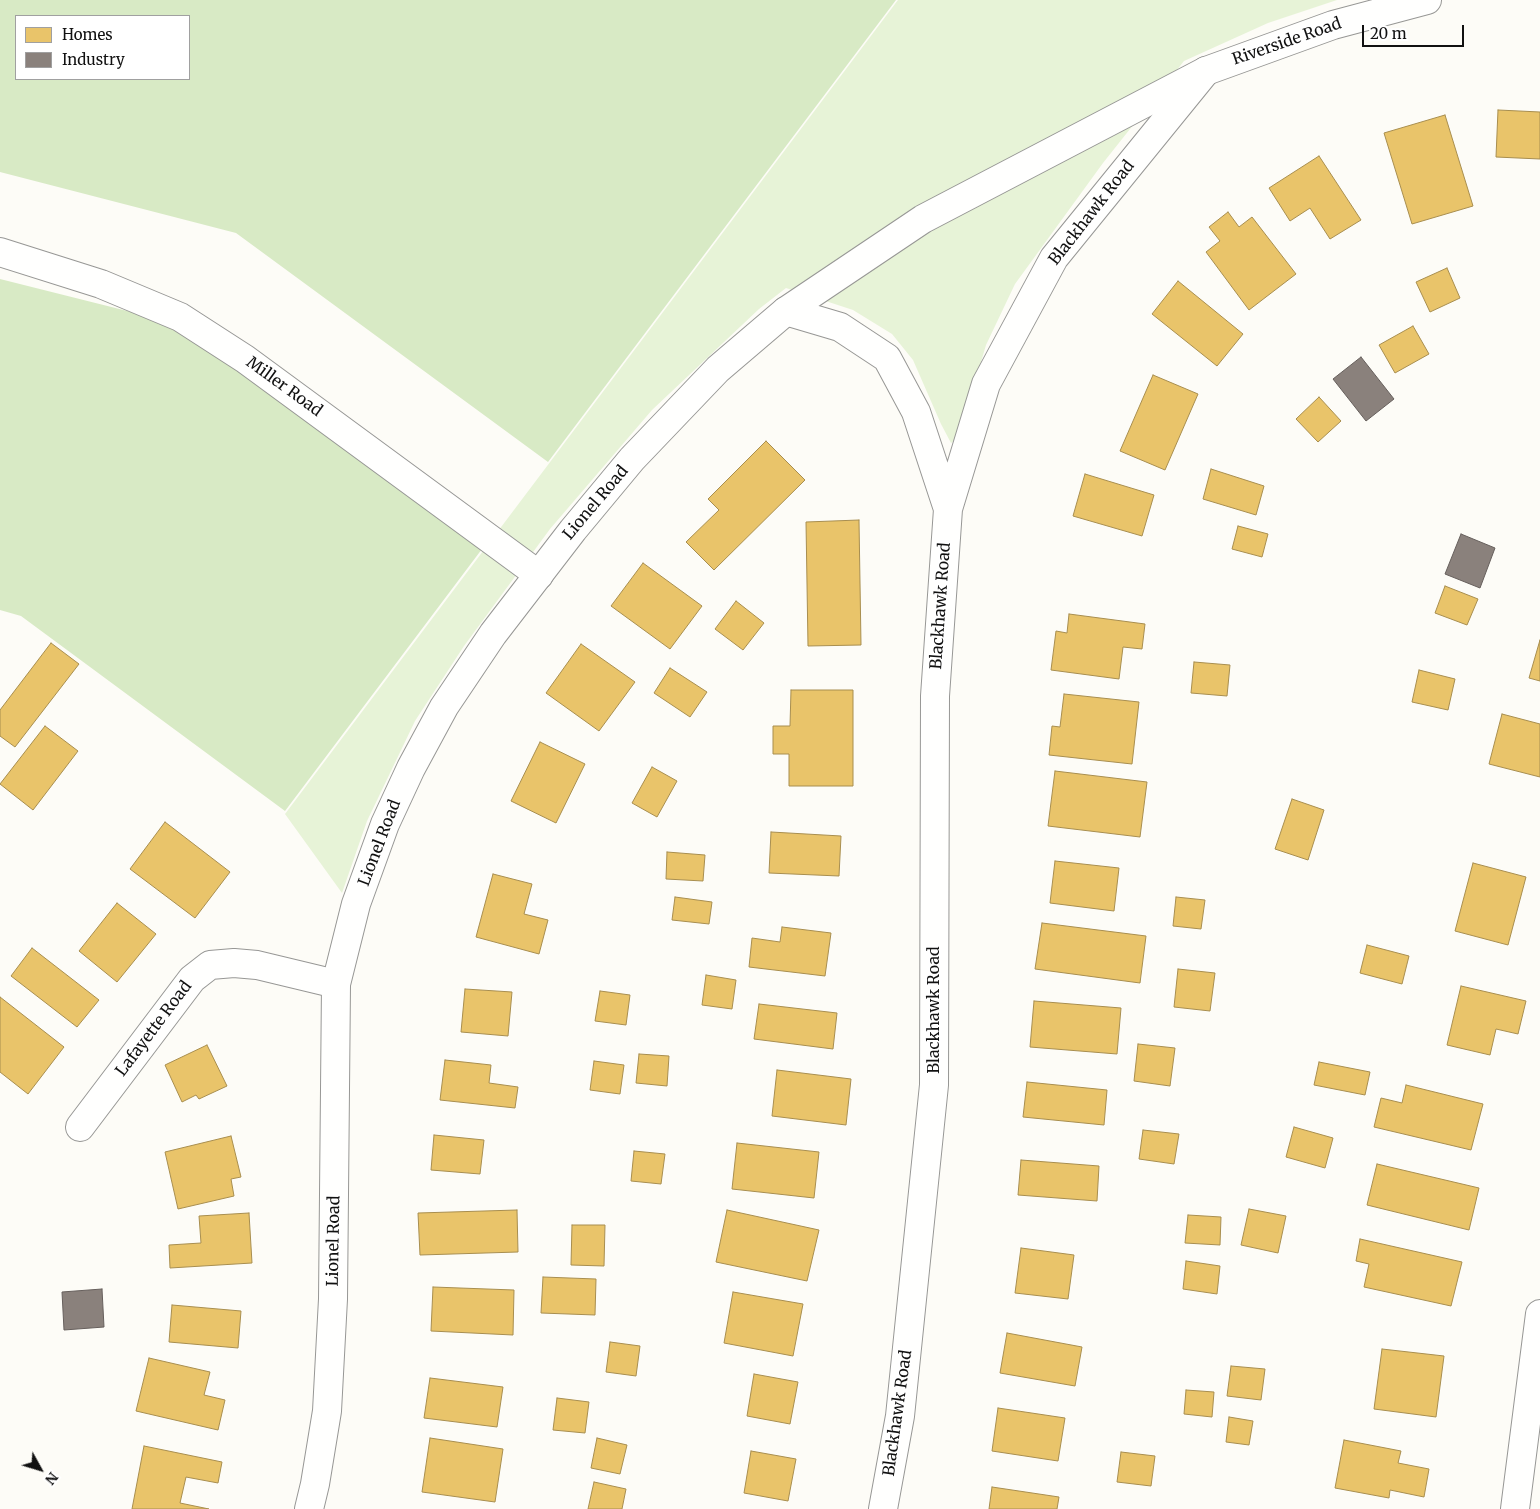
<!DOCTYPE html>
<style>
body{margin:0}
#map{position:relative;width:1540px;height:1509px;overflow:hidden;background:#fdfcf7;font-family:Merriweather,serif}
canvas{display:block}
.legend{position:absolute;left:15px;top:15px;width:175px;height:65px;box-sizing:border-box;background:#fff;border:1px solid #a0a0a0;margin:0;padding:6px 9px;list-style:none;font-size:15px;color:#111}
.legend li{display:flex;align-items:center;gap:10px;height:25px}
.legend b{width:25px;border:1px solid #a0a0a0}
.north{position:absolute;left:15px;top:1444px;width:50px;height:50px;-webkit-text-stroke:4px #fff;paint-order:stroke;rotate:129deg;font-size:14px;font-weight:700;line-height:20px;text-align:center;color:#111}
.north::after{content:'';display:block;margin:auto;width:18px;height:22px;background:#111;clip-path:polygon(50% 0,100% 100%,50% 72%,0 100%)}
.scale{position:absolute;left:1362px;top:25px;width:102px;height:22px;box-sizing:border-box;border:2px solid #111;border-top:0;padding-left:6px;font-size:15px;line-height:18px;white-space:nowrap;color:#111;-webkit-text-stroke:4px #fff;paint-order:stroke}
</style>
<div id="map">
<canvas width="1540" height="1509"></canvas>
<ul class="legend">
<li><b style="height:14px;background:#e9c46a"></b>Homes</li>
<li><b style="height:14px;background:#8a817c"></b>Industry</li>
</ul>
<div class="north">N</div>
<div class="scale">20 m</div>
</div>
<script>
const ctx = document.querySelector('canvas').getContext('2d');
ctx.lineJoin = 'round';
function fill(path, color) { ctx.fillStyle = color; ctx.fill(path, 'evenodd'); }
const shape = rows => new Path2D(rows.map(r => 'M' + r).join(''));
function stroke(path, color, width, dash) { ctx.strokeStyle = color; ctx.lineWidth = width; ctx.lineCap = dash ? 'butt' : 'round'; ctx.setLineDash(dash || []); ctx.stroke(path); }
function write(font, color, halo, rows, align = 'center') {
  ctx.font = font + ' Merriweather,serif'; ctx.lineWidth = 5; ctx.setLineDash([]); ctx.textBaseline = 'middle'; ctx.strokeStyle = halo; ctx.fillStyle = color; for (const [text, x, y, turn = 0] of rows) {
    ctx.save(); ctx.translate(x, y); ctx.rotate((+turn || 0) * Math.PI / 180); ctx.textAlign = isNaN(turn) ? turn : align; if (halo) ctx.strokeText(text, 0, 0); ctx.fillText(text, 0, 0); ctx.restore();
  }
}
const green = shape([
 [898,0,1337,0,1268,23,1184,61,1103,163,1015,284,986,345,959,437,951,443,941,424,913,360,892,334,853,310,786,288,759,309,652,410,550,529,464,646,415,721,367,821,342,893,285,814]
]);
const forest = shape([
 [0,0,896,0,548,462,236,233,0,172],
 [189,16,189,79,16,79,16,16],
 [0,279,191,327,485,545,285,811,21,616,0,610]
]);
const homes = shape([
 [1498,110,1540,112,1540,159,1496,157,1498,110],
 [1445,115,1473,206,1412,224,1384,133,1445,115],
 [1319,156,1361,220,1330,239,1310,208,1290,221,1269,188,1319,156],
 [1228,212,1239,227,1252,217,1296,274,1249,310,1206,252,1220,241,1209,227,1228,212],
 [1447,268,1460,298,1430,312,1416,282,1447,268],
 [1178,281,1243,334,1217,366,1152,314,1178,281],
 [1413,326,1429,354,1395,373,1379,345,1413,326],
 [1153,375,1198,394,1165,470,1120,451,1153,375],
 [1319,397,1341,421,1318,442,1296,419,1319,397],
 [766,441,805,480,714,570,686,542,719,510,708,499,766,441],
 [1211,469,1264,486,1256,515,1203,499,1211,469],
 [1085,474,1154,495,1142,536,1073,516,1085,474],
 [859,520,861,645,808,646,806,522,859,520],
 [1238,526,1268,534,1262,557,1232,549,1238,526],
 [643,563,702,606,670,649,611,606,643,563],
 [1445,586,1478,599,1467,625,1435,613,1445,586],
 [736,601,764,623,743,650,715,629,736,601],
 [1069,614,1145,624,1142,649,1123,647,1119,679,1051,670,1056,631,1067,633,1069,614],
 [1540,640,1540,681,1529,678,1540,640],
 [51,643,79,664,15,747,0,736,0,710,51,643],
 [581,644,635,682,599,731,546,693,581,644],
 [1194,662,1230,665,1227,696,1191,693,1194,662],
 [670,668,707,692,690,717,654,693,670,668],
 [1419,670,1455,679,1448,710,1412,702,1419,670],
 [791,690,853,690,853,786,789,786,789,754,773,754,773,726,790,726,791,690],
 [1064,694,1139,702,1132,764,1049,755,1052,726,1060,727,1064,694],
 [1502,714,1540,724,1540,777,1489,764,1502,714],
 [45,726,78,751,33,810,0,784,45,726],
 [540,742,585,764,556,823,511,801,540,742],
 [652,767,677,781,657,817,632,803,652,767],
 [1055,771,1147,782,1140,837,1048,826,1055,771],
 [1292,799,1324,810,1308,860,1275,849,1292,799],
 [165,822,230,872,195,918,130,869,165,822],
 [771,832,841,836,839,876,769,873,771,832],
 [667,852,705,855,703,881,666,879,667,852],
 [1055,861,1119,868,1114,911,1050,903,1055,861],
 [1473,863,1526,877,1508,945,1455,931,1473,863],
 [493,874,532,884,524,914,548,920,539,954,476,937,493,874],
 [675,897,712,902,709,924,672,920,675,897],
 [1176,897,1205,900,1201,929,1173,926,1176,897],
 [117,903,156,934,117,982,79,951,117,903],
 [1042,923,1146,936,1140,983,1035,969,1042,923],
 [782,927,831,933,825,976,749,967,752,938,780,942,782,927],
 [1367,945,1409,956,1402,984,1360,973,1367,945],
 [32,948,99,1000,77,1027,11,976,32,948],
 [1178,969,1215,973,1210,1011,1174,1007,1178,969],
 [706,975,736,980,732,1009,702,1005,706,975],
 [1461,986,1526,1001,1518,1034,1496,1029,1490,1055,1447,1045,1461,986],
 [465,989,512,992,508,1036,461,1032,465,989],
 [600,991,630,995,626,1025,595,1021,600,991],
 [0,997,64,1047,28,1094,0,1072,0,997],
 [1034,1001,1121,1008,1117,1054,1030,1047,1034,1001],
 [759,1004,837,1013,833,1049,754,1039,759,1004],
 [1138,1044,1175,1048,1170,1086,1134,1081,1138,1044],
 [207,1045,227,1086,199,1099,196,1095,182,1102,165,1065,207,1045],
 [639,1054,669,1056,667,1086,636,1083,639,1054],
 [445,1060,491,1065,489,1083,518,1087,515,1108,440,1100,445,1060],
 [594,1061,624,1065,620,1094,590,1090,594,1061],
 [1319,1062,1370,1072,1365,1095,1314,1085,1319,1062],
 [777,1070,851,1079,846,1125,772,1116,777,1070],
 [1027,1082,1107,1090,1104,1125,1023,1117,1027,1082],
 [1406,1085,1483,1104,1471,1150,1374,1127,1381,1098,1402,1103,1406,1085],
 [1294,1127,1333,1138,1325,1168,1286,1157,1294,1127],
 [1143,1130,1179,1134,1174,1164,1139,1159,1143,1130],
 [434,1135,484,1140,480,1174,431,1170,434,1135],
 [231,1136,241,1177,231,1179,234,1196,178,1209,165,1152,231,1136],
 [737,1143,819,1152,814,1198,732,1189,737,1143],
 [634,1151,665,1154,661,1184,631,1181,634,1151],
 [1021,1160,1099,1166,1097,1201,1018,1195,1021,1160],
 [1377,1164,1479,1188,1469,1230,1367,1205,1377,1164],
 [1249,1209,1286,1216,1278,1253,1241,1245,1249,1209],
 [517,1210,518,1252,420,1255,418,1213,517,1210],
 [727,1210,819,1230,807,1281,716,1262,727,1210],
 [249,1213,252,1263,170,1268,169,1245,201,1243,199,1216,249,1213],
 [1188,1215,1221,1217,1220,1245,1185,1243,1188,1215],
 [572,1225,605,1225,604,1266,571,1265,572,1225],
 [1360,1239,1462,1262,1451,1306,1364,1287,1369,1264,1356,1261,1360,1239],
 [1021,1248,1074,1255,1068,1299,1015,1293,1021,1248],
 [1186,1261,1220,1266,1217,1294,1183,1289,1186,1261],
 [543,1277,596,1279,595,1315,541,1313,543,1277],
 [433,1287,514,1290,513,1335,431,1331,433,1287],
 [733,1292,803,1304,793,1356,724,1343,733,1292],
 [172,1305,241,1311,238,1348,169,1342,172,1305],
 [1007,1333,1082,1347,1075,1386,1000,1373,1007,1333],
 [610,1342,640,1346,636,1376,606,1372,610,1342],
 [1382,1349,1444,1356,1436,1417,1374,1409,1382,1349],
 [149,1358,210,1372,204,1395,225,1400,218,1430,136,1411,149,1358],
 [1231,1366,1265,1369,1261,1400,1227,1396,1231,1366],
 [754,1374,798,1382,790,1424,747,1416,754,1374],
 [430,1378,503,1387,497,1427,424,1418,430,1378],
 [1186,1390,1214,1392,1212,1417,1184,1414,1186,1390],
 [557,1398,589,1402,585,1433,553,1430,557,1398],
 [998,1408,1065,1418,1058,1461,992,1451,998,1408],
 [1229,1417,1253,1421,1249,1445,1226,1442,1229,1417],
 [430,1438,503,1449,495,1502,422,1492,430,1438],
 [597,1438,627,1445,620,1474,591,1468,597,1438],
 [1344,1440,1401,1451,1398,1463,1429,1469,1424,1497,1390,1490,1389,1498,1335,1488,1344,1440],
 [144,1446,222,1462,218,1483,186,1477,180,1503,209,1509,132,1509,144,1446],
 [751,1451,796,1459,788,1501,744,1493,751,1451],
 [1121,1452,1155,1456,1151,1486,1117,1482,1121,1452],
 [594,1482,626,1489,622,1509,588,1509,594,1482],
 [992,1487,1059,1497,1057,1509,989,1509,992,1487]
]);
const industry = shape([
 [1361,357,1394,399,1366,421,1333,379,1361,357],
 [1461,534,1495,548,1480,588,1445,574,1461,534],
 [102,1289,104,1327,64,1330,62,1292,102,1289]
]);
const minor = shape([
 [0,252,101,284,180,317,245,359,539,575],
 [786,311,840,327,887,358,916,412,948,509],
 [80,1127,192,979,210,965,234,963,257,965,336,984],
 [883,1509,900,1416,934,1085,935,696,948,509,986,384,1054,258,1206,71],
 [1515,1509,1540,1314]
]);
const tertiary = shape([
 [309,1509,315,1484,327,1411,333,1299,336,984,356,904,385,824,411,768,444,707,493,634,573,530,632,459,718,369,786,311,923,219,1206,71,1333,25,1427,0]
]);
const streetNames = [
 ["Riverside Road",1287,42,-19],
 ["Blackhawk Road",1092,213,-52],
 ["Miller Road",284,387,36],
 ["Lionel Road",596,503,-50],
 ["Blackhawk Road",941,606,-86],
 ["Lionel Road",380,843,-69],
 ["Blackhawk Road",934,1010,-90],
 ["Lafayette Road",154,1029,-53],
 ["Lionel Road",334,1241,-89],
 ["Blackhawk Road",898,1413,-82]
];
fill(green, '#e7f3d7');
fill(forest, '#d8eac5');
fill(homes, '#e9c46a');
stroke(homes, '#a88e4f', 1);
fill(industry, '#8a817c');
stroke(industry, '#665f5c', 1);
stroke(minor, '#979795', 30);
stroke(tertiary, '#979795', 30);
stroke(minor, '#fffffe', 28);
stroke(tertiary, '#fffffe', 28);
write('16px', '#111', '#fff', streetNames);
</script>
